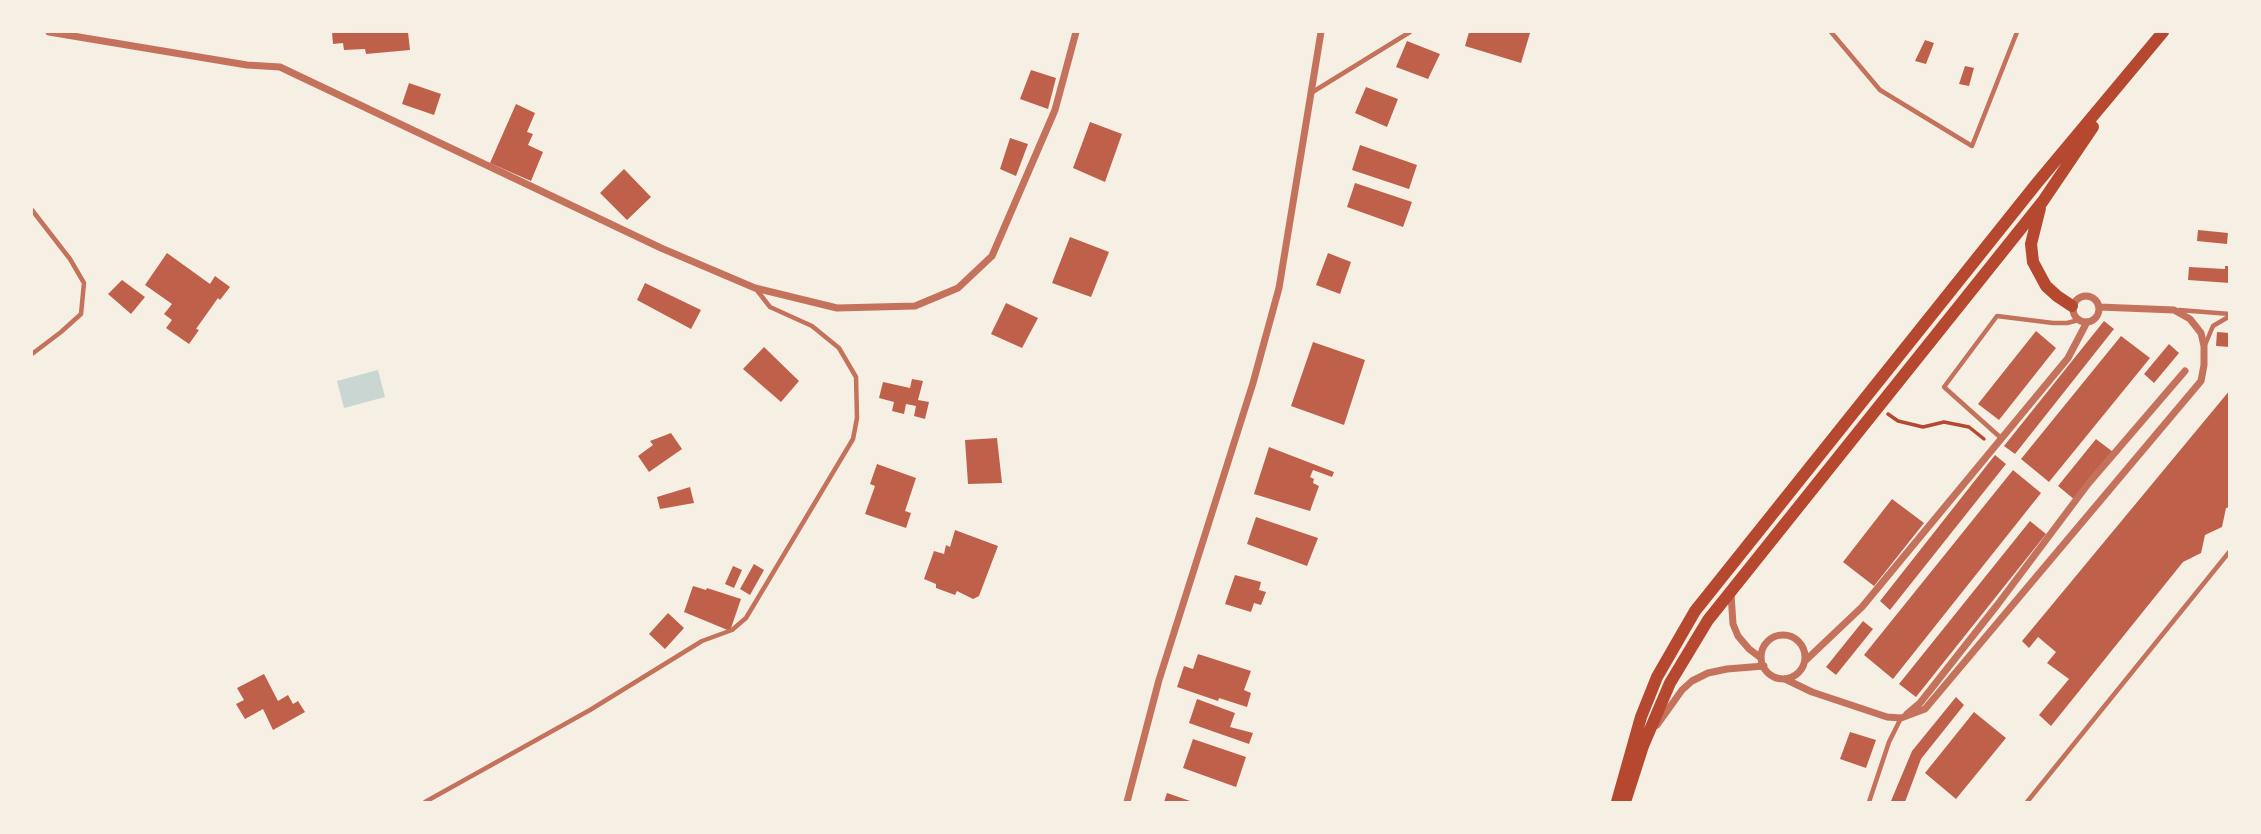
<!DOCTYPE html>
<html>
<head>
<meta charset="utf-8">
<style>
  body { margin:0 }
  #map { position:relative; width:2261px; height:834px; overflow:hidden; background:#f6efe4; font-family:Signika,sans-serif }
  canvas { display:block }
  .frame { position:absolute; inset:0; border:33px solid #f6efe4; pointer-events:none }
</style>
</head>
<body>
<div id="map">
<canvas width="2261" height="834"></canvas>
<div class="frame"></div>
</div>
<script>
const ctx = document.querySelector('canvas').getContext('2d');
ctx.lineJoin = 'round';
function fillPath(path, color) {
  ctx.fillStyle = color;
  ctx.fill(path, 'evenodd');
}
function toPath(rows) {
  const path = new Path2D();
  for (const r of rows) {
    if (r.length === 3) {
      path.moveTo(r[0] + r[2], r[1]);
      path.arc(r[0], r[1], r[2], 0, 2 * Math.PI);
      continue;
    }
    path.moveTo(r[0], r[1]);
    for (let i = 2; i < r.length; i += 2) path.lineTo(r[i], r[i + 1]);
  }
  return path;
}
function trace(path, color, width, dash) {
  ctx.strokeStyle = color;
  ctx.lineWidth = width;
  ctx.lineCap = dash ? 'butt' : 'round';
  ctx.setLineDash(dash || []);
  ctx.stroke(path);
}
fillPath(toPath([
  [378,370,385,397,344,408,337,381]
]), '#c9d6d2');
fillPath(toPath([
  [332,32,408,32,410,50,366,54,365,49,344,50,343,43,333,44],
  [1469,32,1525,32,1530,33,1521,63,1465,46],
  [1925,40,1934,43,1926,64,1915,61],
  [1407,41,1440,54,1428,79,1396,67],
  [1965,66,1974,68,1969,86,1959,84],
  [1031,70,1056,78,1048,109,1020,99],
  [409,83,441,94,434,115,402,104],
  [1366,87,1398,99,1387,127,1355,113],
  [516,104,535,113,527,132,533,134,528,145,543,152,531,181,490,163],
  [1090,122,1122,134,1105,182,1073,168],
  [1010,138,1028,144,1016,176,1000,169],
  [1360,145,1417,165,1409,189,1352,170],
  [624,169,651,197,627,220,600,193],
  [1355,183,1412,202,1403,227,1347,207],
  [2198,230,2228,233,2227,244,2197,241],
  [1070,237,1109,252,1091,297,1052,283],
  [167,253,210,284,215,276,230,287,220,300,218,298,196,329,199,330,189,344,166,328,172,320,164,314,172,304,145,285],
  [1328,253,1351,262,1340,294,1316,285],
  [2225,266,2230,266,2230,283,2188,280,2189,267,2225,269],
  [122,280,145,297,131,314,108,294],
  [645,283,701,310,691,329,637,300],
  [1006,303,1038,318,1022,348,991,334],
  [2104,321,2114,329,2015,454,2004,446],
  [2036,331,2056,348,1999,420,1978,404],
  [2217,332,2230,333,2230,347,2216,346],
  [2121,336,2150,358,2049,482,2021,459],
  [1313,342,1365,360,1344,425,1291,406],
  [2169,344,2179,353,2154,383,2144,374],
  [764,347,799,381,781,402,743,369],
  [912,379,923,381,918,400,929,402,925,419,914,416,916,406,906,404,904,414,892,411,894,402,879,398,883,382,910,388],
  [2230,390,2230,507,2226,508,2222,527,2205,535,2201,553,2183,562,2051,726,2039,715,2069,679,2047,663,2056,652,2038,637,2029,648,2022,641],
  [671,433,682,449,649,472,638,456,653,445,650,441],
  [997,438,1002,483,968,484,965,440],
  [2096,439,2113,452,2075,500,2058,486],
  [1269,447,1334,472,1332,477,1313,470,1310,477,1314,479,1313,483,1319,486,1310,511,1254,494],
  [1995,455,2006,464,1890,610,1880,601],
  [877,464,916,478,905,511,911,513,906,528,865,514,875,486,870,484],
  [2013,470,2041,493,1893,679,1864,655],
  [690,487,694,503,660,509,657,497],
  [1892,499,1924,523,1874,586,1843,562],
  [1256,517,1318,538,1307,566,1247,544],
  [2030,521,2046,534,1916,697,1899,684],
  [955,530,998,546,979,596,973,599,957,591,955,595,936,588,936,584,924,579,934,551,944,554,946,545,950,547],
  [754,564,764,570,750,595,740,589],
  [733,566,742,570,734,588,725,584],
  [1235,575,1261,582,1259,590,1266,592,1261,605,1254,603,1251,612,1225,604],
  [693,586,706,590,707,588,741,599,730,631,684,612],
  [668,613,684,628,665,649,649,634],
  [1863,621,1873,629,1836,675,1826,667],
  [1198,654,1251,671,1244,690,1251,693,1247,707,1219,698,1218,701,1177,687,1184,666,1193,669],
  [264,674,278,701,288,695,293,704,298,701,305,712,273,730,263,709,245,719,236,704,244,700,237,688],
  [1956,697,1964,705,1921,759,1905,802,1891,801,1912,751],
  [1197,699,1235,713,1230,727,1253,733,1249,744,1189,723],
  [1974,712,2006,738,1956,799,1925,773],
  [1850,732,1876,740,1866,768,1840,759],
  [1193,739,1246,757,1236,787,1183,768],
  [1167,793,1193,802,1164,802]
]), '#bf614a');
trace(toPath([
  [1888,414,1898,421,1923,427,1944,422,1969,427,1984,439]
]), '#b5482f', 3.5);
trace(toPath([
  [1831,32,1880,90,1972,146,2017,32],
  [1311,93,1410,32],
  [32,210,70,259,84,283,81,314,61,332,32,354],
  [2179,310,2230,314],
  [2205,345,2213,326,2230,316],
  [2001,438,1944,387,1997,316,2053,323,2067,323,2079,320],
  [425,802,590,710,702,641,732,630,746,618,853,439,857,418,856,377,839,348,812,326,770,307,756,289],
  [1869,802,1889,742,1901,718],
  [2027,802,2230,551]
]), '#c5725c', 4.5);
trace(toPath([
  [49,32,247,65,280,67,661,248,755,288,837,308,915,306,958,288,992,256,1055,110,1076,32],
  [2086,309,13],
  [1731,594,1733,624,1738,636,1749,649,1761,658],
  [1783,657,22],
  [1805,661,1862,607,2068,358,2087,322],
  [1785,679,1812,692,1887,717,1901,718,1925,709,2201,381,2204,365,2204,346,2201,333,2190,319,2174,310,2099,307],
  [1907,714,1920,703,1998,604,2088,484,2185,371],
  [1657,725,1682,690,1692,681,1708,673,1727,669,1764,666],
  [1127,802,1159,680,1253,383,1279,288,1321,32]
]), '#c5725c', 7);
trace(toPath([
  [2040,208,2031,244,2033,262,2046,286,2057,296,2072,306],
  [1617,802,1641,717,1657,677,1695,611,2037,183,2163,32],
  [1625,802,1643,746,1670,683,1708,620,2043,201,2093,127]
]), '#b5482f', 12);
</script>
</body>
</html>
